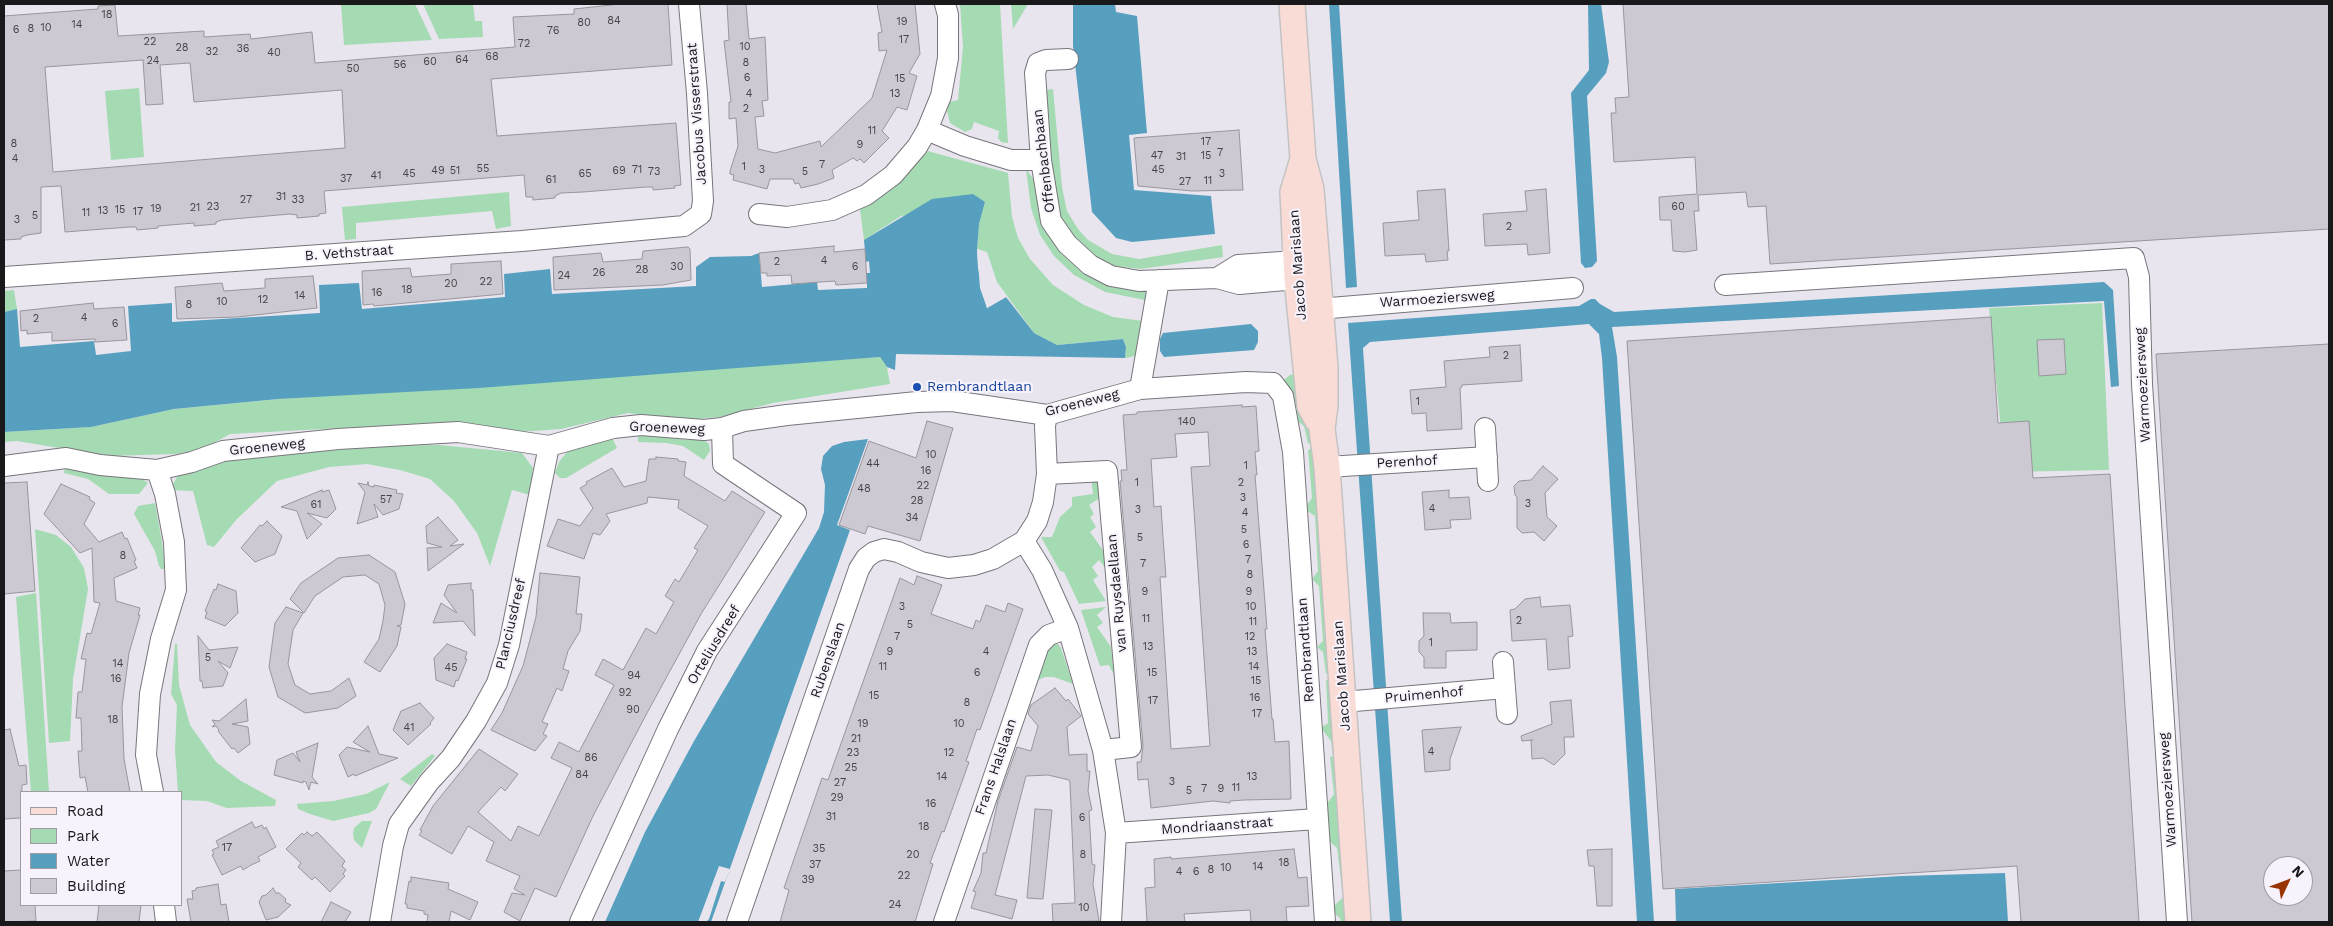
<!DOCTYPE html>
<html>
<head>
<meta charset="utf-8">
<style>
  body { margin:0 }
  #map { position:relative; width:2333px; height:926px; overflow:hidden; background:#e9e5ee; font-family:"Work Sans",sans-serif }
  canvas { display:block }
  .frame { position:absolute; inset:0; border:5px solid #19181b; pointer-events:none }
  .legend { position:absolute; left:20px; top:791px; width:162px; height:115px; box-sizing:border-box; background:#f7f2fb; border:1px solid #9e9ba1; margin:0; padding:6px 9px; list-style:none; font-size:15px; color:#19181b }
  .legend li { display:flex; align-items:center; gap:10px; height:25px }
  .legend b { width:25px; border:1px solid #9e9ba1 }
  .north { position:absolute; left:2263px; top:856px; width:50px; height:50px; box-sizing:border-box; background:#f7f2fb; border:1px solid #9e9ba1; border-radius:50%; rotate:47deg; font-size:14px; font-weight:700; line-height:20px; text-align:center; color:#19181b }
  .north::after { content:''; display:block; margin:auto; width:18px; height:22px; background:#983302; clip-path:polygon(50% 0,100% 100%,50% 72%,0 100%) }
</style>
</head>
<body>
<div id="map">
<canvas width="2333" height="926"></canvas>
<div class="frame"></div>
<ul class="legend">
<li><b style="height:6px;background:#fadcd7"></b>Road</li>
<li><b style="height:14px;background:#a4dbb2"></b>Park</li>
<li><b style="height:14px;background:#579fbf"></b>Water</li>
<li><b style="height:14px;background:#cdc9d2"></b>Building</li>
</ul>
<div class="north">N</div>
</div>
<script>
const ctx = document.querySelector('canvas').getContext('2d');
ctx.lineJoin = 'round';
function fillPath(path, color) {
  ctx.fillStyle = color;
  ctx.fill(path, 'evenodd');
}
function toPath(rows) {
  const path = new Path2D();
  for (const r of rows) {
    path.moveTo(r[0], r[1]);
    for (let i = 2; i < r.length; i += 2) path.lineTo(r[i], r[i + 1]);
  }
  return path;
}
function trace(path, color, width, dash) {
  ctx.strokeStyle = color;
  ctx.lineWidth = width;
  ctx.lineCap = dash ? 'butt' : 'round';
  ctx.setLineDash(dash || []);
  ctx.stroke(path);
}
function write(font, color, halo, rows, align = 'center') {
  ctx.font = font + ' "Work Sans",sans-serif';
  ctx.lineWidth = 4;
  ctx.setLineDash([]);
  ctx.textBaseline = 'middle';
  ctx.strokeStyle = halo;
  ctx.fillStyle = color;
  for (const [text, x, y, turn = 0] of rows) {
    ctx.save();
    ctx.translate(x, y);
    ctx.rotate((+turn || 0) * Math.PI / 180);
    ctx.textAlign = isNaN(turn) ? turn : align;
    if (halo) ctx.strokeText(text, 0, 0);
    ctx.fillText(text, 0, 0);
    ctx.restore();
  }
}
fillPath(toPath([
  [341,4,415,4,432,40,344,45],
  [423,4,473,4,475,21,482,21,483,37,439,39],
  [960,4,1000,4,1008,143,1001,142,998,138,999,131,974,122,972,129,965,132,950,123,947,111,949,102,958,100,963,47],
  [1011,4,1028,4,1013,29],
  [139,88,144,157,111,160,105,91],
  [1053,89,1062,187,1067,211,1078,229,1088,240,1112,254,1139,259,1222,245,1223,257,1141,269,1114,266,1090,253,1071,233,1060,216,1053,189,1045,90],
  [924,150,1008,173,1012,217,1018,238,1030,259,1053,285,1084,305,1113,317,1143,321,1135,356,1125,358,1126,347,1123,339,1057,345,1034,333,997,282,987,252,977,249,979,224,985,202,901,216,864,240,860,209,874,201],
  [1026,169,1034,180,1039,212,1048,235,1070,261,1107,282,1146,287,1145,300,1105,292,1074,275,1054,256,1040,235,1031,208],
  [509,192,511,226,496,229,492,211,356,223,356,239,345,240,342,207],
  [14,290,17,309,4,312,4,291],
  [2102,303,2109,470,2005,472,1989,308],
  [880,357,887,367,890,384,773,403,720,417,682,420,628,413,561,429,518,432,453,422,230,434,203,449,175,454,108,456,17,441,4,442,4,432,91,427,174,409,278,399],
  [1300,372,1311,442,1308,444,1304,426,1297,421,1284,380,1290,375],
  [638,434,687,440,702,439,709,444,710,451,704,460,683,446,666,443,638,442],
  [612,437,617,448,566,478,560,478,555,473,559,462,567,452,579,446],
  [439,445,522,453,533,468,530,495,512,490,490,566,477,533,454,501,430,479,400,470,367,464,329,467,277,481,236,520,214,547,207,545,193,491,170,490,178,475,238,456,329,451,370,446],
  [1313,448,1321,499,1331,672,1326,674,1323,652,1317,647,1323,641,1319,586,1312,579,1318,571,1315,516,1306,510,1306,506,1312,498,1308,450],
  [65,466,141,478,148,483,139,494,109,494,88,479,64,473],
  [1091,477,1099,479,1102,506,1098,499,1089,505,1094,514,1090,517,1096,527,1090,532,1105,553,1106,569,1099,560,1092,567,1098,576,1093,580,1106,601,1079,604,1064,572,1060,571,1041,537,1052,537,1060,517,1072,506,1072,497,1093,494],
  [155,503,162,542,165,569,161,569,159,566,155,551,134,514,138,506],
  [35,529,56,535,71,547,84,568,88,589,73,679,70,741,49,743],
  [36,593,49,792,31,792,16,597],
  [1106,607,1097,615,1103,623,1097,627,1111,647,1114,675,1109,665,1100,666,1081,610],
  [175,644,177,644,179,685,190,725,216,762,241,781,276,800,275,806,227,808,207,801,181,800,181,792,178,792,175,750,177,705,171,694],
  [1052,644,1058,644,1061,648,1073,684,1054,677,1045,677,1036,681,1048,647],
  [1326,680,1331,680,1349,922,1341,922,1340,918,1330,910,1343,897,1337,848,1328,840,1326,805,1334,794,1330,757,1333,756,1331,741,1321,728,1328,723],
  [432,754,435,756,411,786,400,779],
  [390,782,376,809,369,813,333,821,310,814,298,809,297,804,333,801,366,794],
  [362,821,372,821,362,848,354,840,353,834,354,828]
]), '#a4dbb2');
fillPath(toPath([
  [1073,4,1115,4,1116,12,1137,16,1147,133,1129,135,1134,190,1211,196,1215,234,1132,242,1116,238,1092,212,1073,46],
  [1329,4,1339,4,1357,287,1346,288],
  [1588,4,1601,4,1609,62,1606,73,1587,96,1597,261,1592,267,1585,268,1581,263,1571,93,1589,70],
  [973,194,985,202,979,224,977,250,978,268,987,308,1006,297,1034,333,1057,345,1123,339,1126,347,1125,358,896,354,895,370,887,367,880,357,479,388,278,399,174,409,91,427,4,432,4,312,17,309,20,347,94,341,96,355,131,351,128,306,172,303,172,322,320,313,319,285,359,283,362,309,505,297,504,274,550,269,552,294,696,286,696,267,710,257,751,256,759,253,762,287,817,282,818,290,867,288,867,273,870,273,869,261,866,262,864,240,932,199],
  [2104,282,2113,290,2119,386,2111,387,2104,301,1612,327,1617,357,1654,922,1637,922,1602,358,1599,334,1589,324,1370,342,1363,348,1402,922,1390,922,1348,323,1579,306,1591,299,1595,299,1600,304,1614,312],
  [1251,324,1258,331,1258,342,1254,350,1164,357,1160,351,1160,339,1163,333],
  [868,439,837,525,850,530,711,922,605,922,645,832,694,741,819,528,824,512,825,485,821,469,823,456,832,446,844,442],
  [2005,873,2008,922,1676,922,1675,889,1902,876]
]), '#579fbf');
fillPath(toPath([
  [977,249,980,250,983,288,988,304,1005,295,1006,297,987,308,980,288],
  [719,866,730,869,725,882,721,881,709,919,706,922,698,922]
]), '#e9e5ee');
const building = toPath([
  [620,4,668,4,672,65,491,79,497,136,676,123,681,185,674,186,675,188,653,190,653,187,646,187,583,192,561,193,555,196,555,198,533,200,533,197,526,197,524,175,324,191,326,213,319,214,319,216,297,218,297,215,290,214,222,220,216,222,216,224,194,226,194,223,158,226,158,228,137,230,136,227,129,227,65,232,61,186,41,187,41,233,27,235,21,237,21,239,4,240,4,16,98,9,98,6,115,5,118,36,204,31,204,37,250,34,251,39,312,32,315,63,515,47,513,17,574,14,574,9,620,4],
  [143,60,146,105,163,104,160,65,190,63,194,102,342,90,345,148,53,172,45,67,143,60],
  [727,4,746,4,749,39,765,37,768,100,762,101,764,116,755,117,758,149,775,153,820,141,821,147,872,98,887,50,879,51,878,33,882,32,877,4,915,4,920,54,909,73,917,76,907,110,897,107,882,131,889,138,864,163,860,159,857,161,853,158,832,170,834,178,818,184,801,188,799,183,795,184,793,179,770,179,767,189,733,180,734,175,730,174,730,171,738,146,736,118,729,119,729,102,731,102,724,41,729,40,727,4],
  [1623,4,2329,4,2329,229,1770,264,1766,206,1748,207,1746,192,1698,195,1699,211,1694,211,1697,250,1685,252,1673,251,1671,220,1660,220,1659,197,1697,194,1695,157,1614,162,1611,113,1616,113,1615,98,1629,97,1623,4],
  [1239,130,1243,190,1192,191,1138,186,1134,138,1239,130],
  [1445,189,1449,251,1447,251,1448,260,1426,262,1425,254,1385,256,1383,223,1419,220,1417,191,1445,189],
  [1546,189,1550,253,1528,255,1527,244,1485,246,1483,214,1527,211,1525,191,1546,189],
  [834,246,834,252,865,249,867,283,836,285,835,281,792,284,791,275,767,276,767,273,761,273,759,253,834,246],
  [688,247,690,249,691,280,663,285,554,290,553,257,601,253,603,262,642,259,643,251,688,247],
  [501,261,503,294,374,306,373,304,363,305,362,271,410,268,412,277,451,274,451,264,501,261],
  [313,276,317,308,238,317,177,319,175,287,222,283,224,291,265,288,265,279,313,276],
  [93,303,94,309,124,307,127,340,95,342,95,339,52,341,52,332,27,334,27,330,21,331,20,311,93,303],
  [1991,317,1998,423,2029,421,2033,478,2110,474,2139,922,2021,922,2017,866,1663,889,1627,341,1991,317],
  [2064,339,2066,374,2039,376,2037,340,2064,339],
  [2329,344,2329,922,2192,922,2156,354,2329,344],
  [2273,866,2303,866,2303,896,2273,896,2273,866],
  [1520,345,1522,381,1462,385,1462,387,1460,388,1462,429,1427,431,1426,413,1412,414,1410,390,1446,387,1444,361,1490,357,1489,347,1520,345],
  [1242,405,1242,407,1256,406,1259,451,1255,452,1257,475,1255,475,1267,629,1265,629,1272,719,1273,719,1275,742,1289,741,1291,799,1244,800,1230,801,1230,803,1213,801,1151,808,1148,779,1138,780,1137,762,1141,762,1143,746,1120,481,1122,481,1121,470,1127,470,1123,415,1137,414,1137,412,1242,405],
  [1208,432,1210,466,1191,467,1210,746,1171,749,1160,577,1166,577,1163,538,1161,506,1154,507,1151,459,1177,457,1175,434,1208,432],
  [927,421,953,428,920,541,868,526,865,534,839,525,869,441,916,458,927,421],
  [656,457,678,459,678,461,686,462,684,476,725,501,732,491,765,512,701,614,647,713,593,816,556,897,535,888,520,921,504,912,512,893,525,895,514,889,520,876,486,861,494,842,468,826,452,854,419,835,422,831,420,830,433,806,479,749,518,774,505,791,501,787,478,812,511,841,518,826,539,836,572,768,551,758,559,742,579,752,614,685,595,675,603,659,623,670,646,628,656,634,674,602,665,596,675,579,679,582,698,550,694,548,708,526,678,508,679,500,648,497,647,503,606,514,610,521,600,535,593,533,584,559,547,546,558,519,580,526,593,508,580,488,587,484,586,482,612,468,624,487,646,481,649,459,656,459,656,457],
  [1543,466,1558,479,1545,493,1547,517,1557,526,1544,541,1534,532,1522,533,1517,528,1517,497,1515,495,1514,486,1519,481,1531,480,1543,466],
  [27,482,35,591,4,594,4,483,27,482],
  [368,482,369,486,374,487,374,485,397,490,396,493,403,494,399,509,383,515,374,504,378,517,357,524,365,492,358,483,367,485,368,482],
  [61,484,90,497,89,499,95,503,84,524,99,542,122,532,125,539,127,538,136,560,134,561,137,568,114,578,116,601,140,608,138,615,140,615,129,653,122,707,124,759,130,792,88,792,85,777,80,778,78,751,82,751,81,718,76,718,78,692,82,692,86,659,81,659,87,633,91,634,100,603,94,602,92,548,80,553,44,514,61,484],
  [322,490,322,492,329,490,336,509,327,518,307,513,322,524,307,539,297,511,281,507,322,490],
  [1449,490,1449,498,1469,497,1471,519,1450,520,1451,528,1425,530,1422,492,1449,490],
  [438,517,458,540,450,546,464,544,428,571,427,548,442,547,427,543,426,526,438,517],
  [267,521,282,536,275,554,255,562,241,548,260,525,262,526,267,521],
  [369,555,395,572,405,604,401,625,397,626,401,627,397,646,380,672,364,662,379,639,383,621,385,605,379,584,365,575,343,577,315,596,304,613,290,599,301,583,338,558,369,555],
  [540,573,580,577,576,614,582,614,580,631,568,651,563,669,569,671,562,691,557,688,542,722,548,724,543,734,547,736,535,751,491,730,502,713,523,666,536,617,540,573],
  [917,576,942,585,931,614,973,629,976,620,980,622,986,605,1005,612,1008,603,1023,609,980,730,977,729,966,761,969,762,944,832,942,831,930,863,933,864,915,922,780,922,789,890,784,888,805,827,822,778,828,780,900,578,914,585,917,576],
  [471,583,471,590,473,590,475,636,463,621,433,623,441,603,457,613,444,595,448,585,471,583],
  [218,584,236,591,238,613,225,626,205,618,207,612,205,611,214,589,216,590,218,584],
  [1540,597,1541,607,1570,605,1573,636,1568,637,1570,668,1548,670,1546,639,1512,641,1510,610,1515,609,1525,599,1540,597],
  [286,607,303,613,293,630,288,664,295,685,310,694,331,691,349,678,356,696,338,708,305,713,278,697,269,667,275,623,286,607],
  [1423,613,1450,613,1451,623,1477,622,1477,650,1446,651,1446,668,1424,668,1424,657,1419,652,1419,641,1424,636,1423,613],
  [198,636,209,650,238,647,230,668,218,661,228,673,223,686,203,688,202,681,200,681,198,636],
  [447,644,467,652,465,659,467,659,458,681,456,680,454,687,436,680,434,658,447,644],
  [1055,688,1066,701,1068,699,1081,716,1067,727,1069,755,1087,754,1087,771,1090,771,1088,791,1092,810,1089,811,1092,864,1095,865,1093,884,1099,921,1053,922,1052,904,1075,903,1070,783,1069,780,1048,775,1026,776,995,895,1017,900,1012,919,971,908,976,892,973,891,981,873,983,853,986,853,998,801,1017,747,1031,751,1038,726,1028,714,1031,705,1055,688],
  [246,699,248,721,232,724,248,727,250,744,238,753,234,748,232,749,218,731,219,730,216,726,212,727,215,724,212,720,219,721,246,699],
  [1571,700,1574,737,1564,737,1565,754,1554,765,1543,758,1532,759,1531,741,1533,740,1522,741,1521,736,1552,724,1550,702,1571,700],
  [420,703,434,718,430,723,431,724,408,745,393,730,401,711,420,703],
  [368,726,379,754,398,758,355,776,354,774,348,777,339,755,347,747,370,752,353,742,368,726],
  [1461,727,1450,759,1450,770,1425,772,1422,730,1461,727],
  [10,729,19,766,26,765,27,784,22,785,21,818,4,819,4,730,10,729],
  [318,743,312,777,318,784,311,782,309,790,306,782,303,781,303,783,274,775,277,760,293,753,300,762,296,752,318,743],
  [1035,809,1052,810,1043,899,1027,898,1035,809],
  [252,822,255,828,262,825,264,829,266,827,276,847,258,857,260,861,251,865,243,870,241,866,222,875,212,855,214,854,212,850,219,847,216,841,252,822],
  [307,832,312,836,317,832,345,861,342,866,346,870,343,874,345,876,330,892,315,877,312,880,298,867,301,863,286,849,302,833,304,835,307,832],
  [1294,849,1298,878,1307,877,1309,906,1286,907,1287,922,1251,922,1250,910,1184,914,1185,922,1147,922,1145,888,1155,887,1154,859,1171,857,1171,859,1294,849],
  [1612,849,1612,906,1597,906,1594,866,1589,866,1587,850,1612,849],
  [21,870,21,905,35,905,36,921,4,922,4,871,21,870],
  [411,877,449,883,448,889,478,902,470,920,451,911,449,922,427,922,428,915,424,914,424,911,407,908,407,904,405,904,409,881,411,882,411,877],
  [218,884,221,905,226,904,229,922,191,922,187,899,193,899,192,891,196,890,196,888,218,884],
  [273,888,276,893,279,893,286,899,285,902,291,905,278,917,266,920,259,902,262,896,266,895,273,888],
  [331,902,351,912,345,922,321,922,331,902],
  [99,905,141,905,139,922,97,922,99,905]
]);
fillPath(building, '#cdc9d2');
trace(building, '#98959d', 1);
const minor = toPath([
  [1068,59,1046,60,1038,63,1035,73,1041,160,1051,221,1067,244,1090,265,1111,276,1139,281,1217,278,1239,284,1297,279,1311,272],
  [927,130,965,146,1011,160,1041,160],
  [759,214,787,217,832,210,866,195,893,175,917,147,927,130,941,96,948,58,948,15,945,4],
  [4,277,522,241,684,226,701,214,703,201,697,93,689,4],
  [1217,278,1238,265,1296,261,1310,266],
  [1725,285,2134,258,2139,277,2142,384,2177,922],
  [1306,310,1573,288],
  [1140,389,1159,280],
  [1047,415,1045,426,1047,474,1043,502,1037,521,1024,541,1042,570,1068,628,1103,750,1116,833,1111,922],
  [1485,428,1488,481],
  [4,466,66,458,100,465,157,470,192,462,223,451,338,439,458,432,549,446,613,428,641,425,704,430,722,428,744,421,787,415,917,402,952,401,1047,415,1140,389,1246,382,1273,383,1283,396,1293,452,1325,922],
  [1327,467,1487,457],
  [1047,474,1107,471,1131,747,1103,750],
  [1503,662,1507,714],
  [1343,702,1505,688],
  [153,792,146,755,150,694,161,639,176,590,174,542,165,494,157,470],
  [1116,833,1317,819],
  [164,905,166,922],
  [380,922,393,846,399,824,429,782,451,758,476,721,497,683,509,645,549,446],
  [580,922,668,729,707,651,796,513,723,464,722,428],
  [737,922,859,569,866,558,874,552,884,549,898,552,921,562,948,568,974,565,993,559,1024,541],
  [944,922,1039,645,1049,635,1068,628]
]);
const major = toPath([
  [1292,4,1303,159,1311,189,1325,368,1325,405,1322,429,1327,467,1358,922],
  [1303,159,1293,192,1297,279,1310,406,1317,419]
]);
trace(minor, '#79757d', 22);
trace(major, '#c3c3c4', 28);
trace(minor, '#fff', 20);
trace(major, '#fadcd7', 25);
for (const [x, y, r, color] of [
  [917,387,5,"#1a4fb4"]
]) {
  const dot = new Path2D();
  dot.arc(x, y, r, 0, 2 * Math.PI);
  ctx.fillStyle = color;
  ctx.fill(dot);
  trace(dot, '#f7f2fb', 2);
}
write('11px', '#464449', null, [
  ["18",107,15],
  ["84",614,21],
  ["19",902,22],
  ["80",584,23],
  ["14",77,25],
  ["10",46,28],
  ["8",31,29],
  ["6",16,30],
  ["76",553,31],
  ["17",904,40],
  ["22",150,42],
  ["72",524,44],
  ["10",745,47],
  ["28",182,48],
  ["36",243,49],
  ["32",212,52],
  ["40",274,53],
  ["68",492,57],
  ["64",462,60],
  ["24",153,61],
  ["60",430,62],
  ["8",746,63],
  ["56",400,65],
  ["50",353,69],
  ["6",747,78],
  ["15",900,79],
  ["4",749,94],
  ["13",895,94],
  ["2",746,109],
  ["11",872,131],
  ["17",1206,142],
  ["8",14,144],
  ["9",860,145],
  ["7",1220,153],
  ["47",1157,156],
  ["15",1206,156],
  ["31",1181,157],
  ["4",15,159],
  ["7",822,165],
  ["1",744,167],
  ["55",483,169],
  ["71",637,170],
  ["3",762,170],
  ["45",1158,170],
  ["49",438,171],
  ["51",455,171],
  ["69",619,171],
  ["73",654,172],
  ["5",805,172],
  ["45",409,174],
  ["65",585,174],
  ["3",1222,174],
  ["41",376,176],
  ["37",346,179],
  ["61",551,180],
  ["11",1208,181],
  ["27",1185,182],
  ["31",281,197],
  ["27",246,200],
  ["33",298,200],
  ["23",213,207],
  ["60",1678,207],
  ["21",195,208],
  ["19",156,209],
  ["15",120,210],
  ["13",103,211],
  ["17",138,212],
  ["11",86,213],
  ["5",35,216],
  ["3",17,220],
  ["2",1509,227],
  ["4",824,261],
  ["2",777,262],
  ["30",677,267],
  ["6",855,267],
  ["28",642,270],
  ["26",599,273],
  ["24",564,276],
  ["22",486,282],
  ["20",451,284],
  ["18",407,290],
  ["16",377,293],
  ["14",300,296],
  ["12",263,300],
  ["10",222,302],
  ["8",189,305],
  ["4",84,318],
  ["2",36,319],
  ["6",115,324],
  ["2",1506,356],
  ["1",1418,402],
  ["140",1187,422],
  ["10",931,455],
  ["44",873,464],
  ["1",1246,466],
  ["16",926,471],
  ["1",1137,483],
  ["2",1241,483],
  ["22",923,486],
  ["48",864,489],
  ["3",1243,498],
  ["57",386,500],
  ["28",917,501],
  ["3",1528,504],
  ["61",316,505],
  ["4",1432,509],
  ["3",1138,510],
  ["4",1245,513],
  ["34",912,518],
  ["5",1244,530],
  ["5",1140,538],
  ["6",1246,545],
  ["8",123,556],
  ["7",1248,560],
  ["7",1143,564],
  ["8",1250,575],
  ["9",1145,592],
  ["9",1249,592],
  ["3",902,607],
  ["10",1251,607],
  ["11",1146,619],
  ["2",1519,621],
  ["11",1253,622],
  ["5",910,625],
  ["7",897,637],
  ["12",1250,637],
  ["1",1431,643],
  ["13",1148,647],
  ["9",890,652],
  ["4",986,652],
  ["13",1252,652],
  ["5",208,658],
  ["14",118,664],
  ["11",883,667],
  ["14",1254,667],
  ["45",451,668],
  ["6",977,673],
  ["15",1152,673],
  ["94",634,676],
  ["16",116,679],
  ["15",1256,681],
  ["92",625,693],
  ["15",874,696],
  ["16",1255,698],
  ["17",1153,701],
  ["8",967,703],
  ["90",633,710],
  ["17",1257,714],
  ["18",113,720],
  ["19",863,724],
  ["10",959,724],
  ["41",409,728],
  ["21",856,739],
  ["4",1431,752],
  ["23",853,753],
  ["12",949,753],
  ["86",591,758],
  ["25",851,768],
  ["84",582,775],
  ["14",942,777],
  ["13",1252,777],
  ["3",1172,782],
  ["27",840,783],
  ["11",1236,788],
  ["7",1204,789],
  ["9",1221,789],
  ["5",1189,791],
  ["29",837,798],
  ["16",931,804],
  ["31",831,817],
  ["6",1082,818],
  ["18",924,827],
  ["17",227,848],
  ["35",819,849],
  ["20",913,855],
  ["8",1083,855],
  ["18",1284,863],
  ["37",815,865],
  ["14",1258,867],
  ["10",1226,868],
  ["8",1211,870],
  ["4",1179,872],
  ["6",1196,872],
  ["22",904,876],
  ["39",808,880],
  ["24",895,905],
  ["10",1084,908]
]);
write('14px', '#19181b', '#f7f2fb', [
  ["Jacobus Visserstraat",697,114,-94],
  ["Offenbachbaan",1044,161,-97],
  ["B. Vethstraat",349,253,-4],
  ["Jacob Marislaan",1298,265,-94],
  ["Warmoeziersweg",1437,299,-4],
  ["Warmoeziersweg",2143,385,-93],
  ["Groeneweg",1082,403,-14],
  ["Groeneweg",667,428,2],
  ["Groeneweg",267,447,-6],
  ["Perenhof",1407,462,-3],
  ["van Ruysdaellaan",1117,593,-95],
  ["Planciusdreef",511,624,-77],
  ["Orteliusdreef",714,645,-59],
  ["Rembrandtlaan",1306,650,-94],
  ["Rubenslaan",828,660,-71],
  ["Jacob Marislaan",1342,676,-94],
  ["Pruimenhof",1424,695,-5],
  ["Frans Halslaan",996,767,-71],
  ["Warmoeziersweg",2168,790,-94],
  ["Mondriaanstraat",1217,826,-4]
]);
write('14px', '#164399', '#f7f2fb', [
  ["Rembrandtlaan",927,387]
], 'left');
</script>
</body>
</html>
